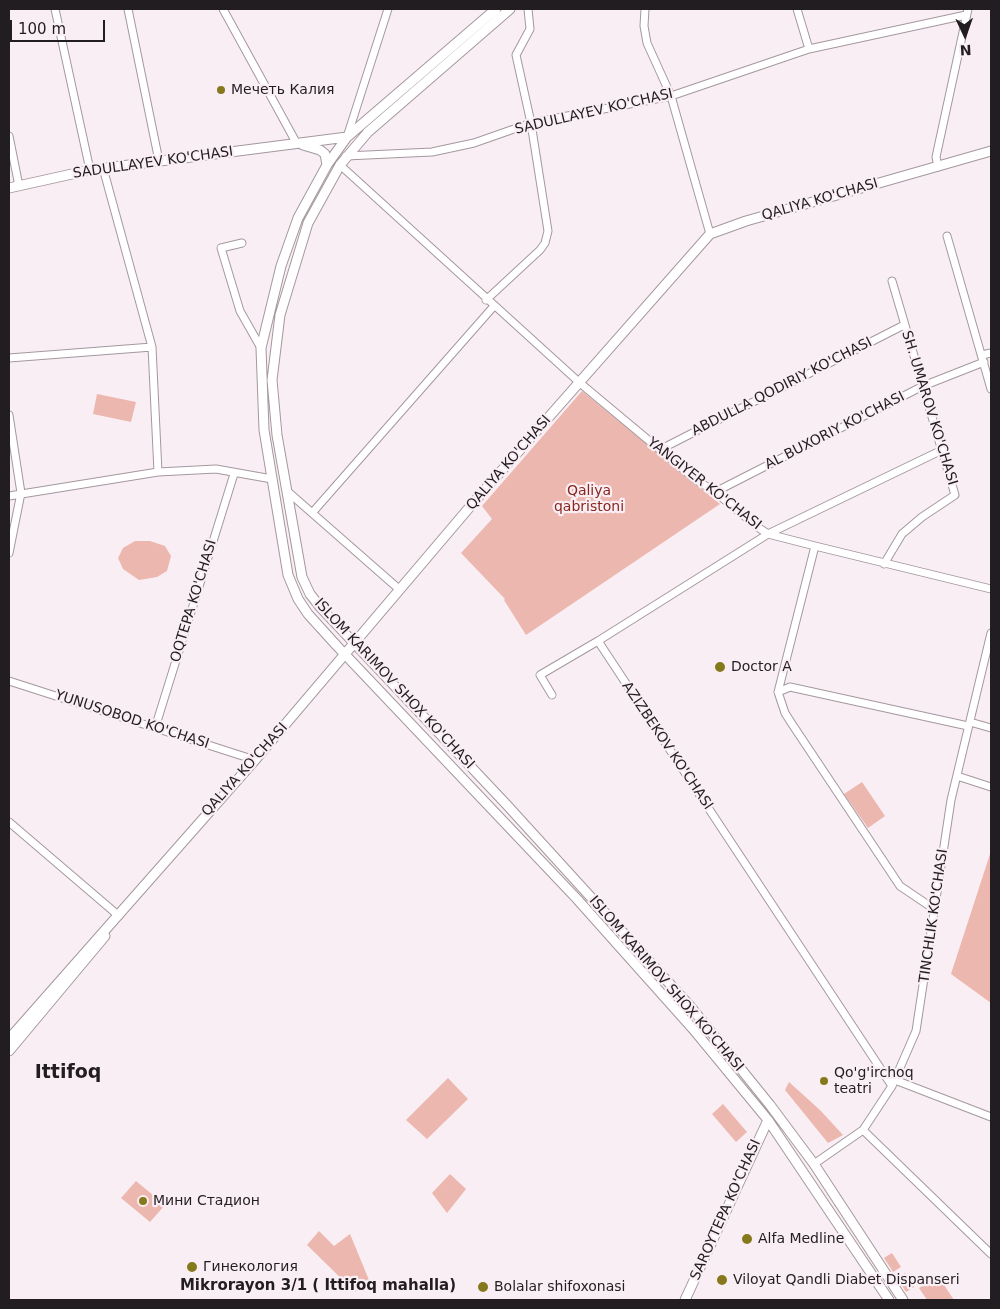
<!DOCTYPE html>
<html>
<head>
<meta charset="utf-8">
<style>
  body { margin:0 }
  #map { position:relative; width:1000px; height:1309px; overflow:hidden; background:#faeef5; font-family:"DejaVu Sans",sans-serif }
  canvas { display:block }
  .frame { position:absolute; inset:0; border:10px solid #221d20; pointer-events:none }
  .north { position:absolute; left:940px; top:10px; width:50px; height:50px; -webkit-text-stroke:4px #faeef5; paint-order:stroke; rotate:177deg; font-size:14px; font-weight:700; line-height:20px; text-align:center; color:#221d20 }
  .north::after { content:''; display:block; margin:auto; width:18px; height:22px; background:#221d20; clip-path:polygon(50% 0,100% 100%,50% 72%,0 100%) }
  .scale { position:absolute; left:10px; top:20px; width:95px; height:22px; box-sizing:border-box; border:2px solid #221d20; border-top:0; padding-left:6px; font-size:15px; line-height:18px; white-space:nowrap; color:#221d20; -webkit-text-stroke:4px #faeef5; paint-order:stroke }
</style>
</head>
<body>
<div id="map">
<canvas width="1000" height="1309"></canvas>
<div class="frame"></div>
<div class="north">N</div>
<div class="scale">100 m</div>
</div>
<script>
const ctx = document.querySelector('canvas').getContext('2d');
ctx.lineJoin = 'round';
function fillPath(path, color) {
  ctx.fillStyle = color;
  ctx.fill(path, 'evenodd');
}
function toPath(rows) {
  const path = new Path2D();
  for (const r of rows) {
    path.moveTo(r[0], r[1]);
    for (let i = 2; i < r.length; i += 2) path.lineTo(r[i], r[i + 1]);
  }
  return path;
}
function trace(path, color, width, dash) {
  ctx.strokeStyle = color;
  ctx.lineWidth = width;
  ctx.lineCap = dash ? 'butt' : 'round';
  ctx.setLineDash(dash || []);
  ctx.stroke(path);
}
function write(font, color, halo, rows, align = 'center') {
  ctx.font = font + ' "DejaVu Sans",sans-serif';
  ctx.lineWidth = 4.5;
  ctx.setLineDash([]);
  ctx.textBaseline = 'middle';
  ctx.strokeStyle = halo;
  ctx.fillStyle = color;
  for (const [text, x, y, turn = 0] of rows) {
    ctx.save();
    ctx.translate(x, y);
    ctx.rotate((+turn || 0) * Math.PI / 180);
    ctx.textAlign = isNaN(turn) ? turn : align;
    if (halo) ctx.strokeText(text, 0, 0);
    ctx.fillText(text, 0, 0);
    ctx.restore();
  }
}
fillPath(toPath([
  [582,391,720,504,526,635,504,600,505,599,461,553,492,519,482,506],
  [97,394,136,402,131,422,93,414],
  [135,541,150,541,165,546,171,556,167,571,157,577,139,580,123,569,118,558,123,548],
  [862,782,885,816,868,828,844,794],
  [991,851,991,1003,951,974],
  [448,1078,468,1099,427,1139,406,1120],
  [789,1082,820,1110,843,1135,828,1143,785,1090],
  [723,1104,747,1132,736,1142,712,1114],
  [450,1174,466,1189,447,1213,432,1193],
  [136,1181,165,1205,150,1222,121,1198],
  [319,1231,334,1246,350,1234,369,1280,355,1292,307,1245],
  [892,1253,901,1267,893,1272,884,1258],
  [905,1273,914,1287,906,1292,897,1278],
  [938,1276,954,1300,927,1300,919,1288]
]), '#ecb7ae');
const minor = toPath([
  [55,9,90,170],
  [128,9,159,161],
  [223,9,297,144],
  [645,9,644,26,647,43,671,96,710,234],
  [797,9,809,49],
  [9,136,19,186],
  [347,137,388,9],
  [346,156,432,152,474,143,531,123,671,96,809,49,966,15],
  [340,165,580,383,695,479,715,492,759,528,768,534,815,546,991,589],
  [938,167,936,157,968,9],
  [103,168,152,347,158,472],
  [947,236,991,389],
  [242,243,221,248,240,311,261,348],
  [486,300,540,250,545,243,548,231,531,123,516,55,530,29,528,9],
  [982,355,991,353],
  [9,358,152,347],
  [9,415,21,493,9,553],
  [664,454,667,446,904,325],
  [287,491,400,590],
  [715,492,923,386,984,362],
  [9,496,158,472,216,469,272,479],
  [312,513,494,306],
  [815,546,778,692,790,687,968,726],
  [884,564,902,534,922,517,955,495,892,281],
  [9,681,255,760],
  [778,692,785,713,792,724,900,886,934,909],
  [552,695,540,675,598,641],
  [970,722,991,728],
  [155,728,234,474],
  [957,776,991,787],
  [9,822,119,916],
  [895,1080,991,1117],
  [892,1086,598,641,768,534,942,450],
  [863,1130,991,1254],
  [814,1164,863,1130,892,1086,916,1031,951,800,991,633]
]);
const major = toPath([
  [496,9,347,137,327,165,298,218,281,266,261,348,264,430,288,575,298,599,308,614,337,646,577,899,693,1029,768,1120,889,1300],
  [510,9,368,132,340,165,308,223,280,315,272,380,277,435,302,577,310,594,321,608,506,804,690,1006,770,1105,814,1164,903,1300],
  [303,145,320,150,325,154,327,165],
  [9,188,90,170,347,137],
  [9,1039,255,760,474,502,710,234,746,221,991,151],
  [9,1051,105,936],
  [685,1300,768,1120]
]);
trace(minor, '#a4989f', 9);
trace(major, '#a4989f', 11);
trace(minor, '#fff', 7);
trace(major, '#fff', 9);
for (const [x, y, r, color] of [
  [221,90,5,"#86791d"],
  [720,667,6,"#86791d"],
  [824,1081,5,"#86791d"],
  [143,1201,5,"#86791d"],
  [747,1239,6,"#86791d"],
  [192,1267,6,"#86791d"],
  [722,1280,6,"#86791d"],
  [483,1287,6,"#86791d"]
]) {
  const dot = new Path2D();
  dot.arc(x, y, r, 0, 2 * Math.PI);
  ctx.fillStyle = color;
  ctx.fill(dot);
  trace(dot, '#faeef5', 2);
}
write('14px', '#221d20', '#faeef5', [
  ["Мечеть Калия",231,90],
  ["Doctor A",731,667],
  ["Qo'g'irchoq",834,1073],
  ["teatri",834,1089],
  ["Мини Стадион",153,1201],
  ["Alfa Medline",758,1239],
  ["Гинекология",203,1267],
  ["Viloyat Qandli Diabet Dispanseri",733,1280],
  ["Bolalar shifoxonasi",494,1287]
], 'left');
write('14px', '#221d20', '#faeef5', [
  ["SADULLAYEV KO'CHASI",594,112,-13],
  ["SADULLAYEV KO'CHASI",153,163,-8],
  ["QALIYA KO'CHASI",820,200,-16],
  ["ABDULLA QODIRIY KO'CHASI",782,387,-27],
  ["SH. UMAROV KO'CHASI",929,408,73],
  ["AL BUXORIY KO'CHASI",835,431,-27],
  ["QALIYA KO'CHASI",509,463,-49],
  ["YANGIYER KO'CHASI",704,484,38],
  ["OQTEPA KO'CHASI",194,601,-73],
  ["ISLOM KARIMOV SHOX KO'CHASI",394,684,47],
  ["YUNUSOBOD KO'CHASI",132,720,18],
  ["AZIZBEKOV KO'CHASI",667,746,56],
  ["QALIYA KO'CHASI",245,770,-48],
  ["TINCHLIK KO'CHASI",934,916,-82],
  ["ISLOM KARIMOV SHOX KO'CHASI",666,984,49],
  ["SAROYTEPA KO'CHASI",726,1210,-66]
]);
write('14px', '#88271d', '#faeef5', [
  ["Qaliya",589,491],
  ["qabristoni",589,507]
]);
write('bold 15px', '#221d20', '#faeef5', [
  ["Mikrorayon 3/1 ( Ittifoq mahalla)",318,1286]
]);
write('bold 19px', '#221d20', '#faeef5', [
  ["Ittifoq",68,1073]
]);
</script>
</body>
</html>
